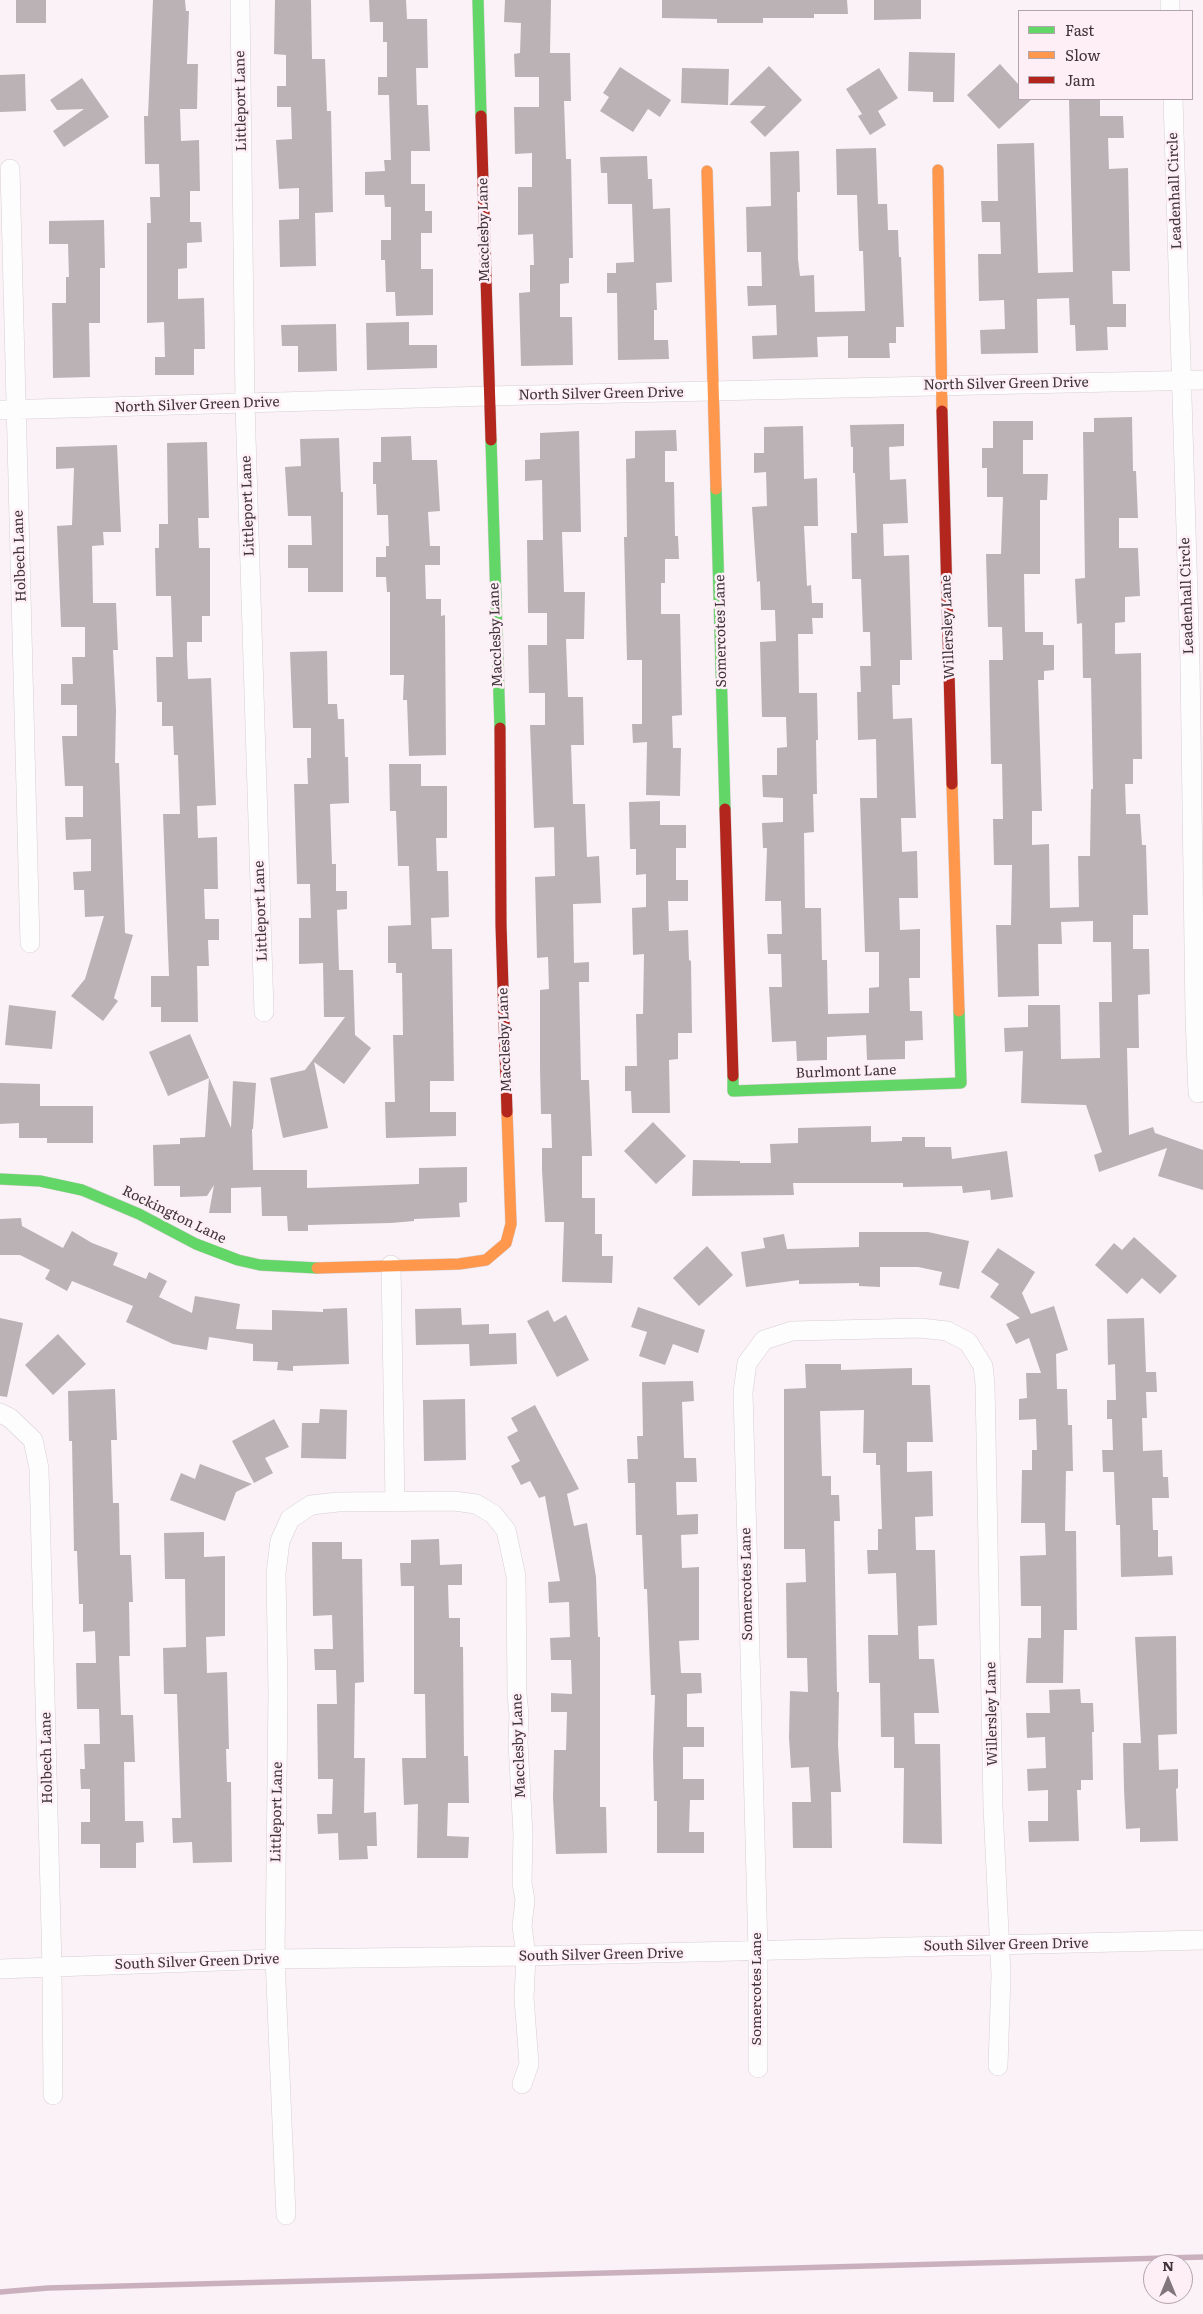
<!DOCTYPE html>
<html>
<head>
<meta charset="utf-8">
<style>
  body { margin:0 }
  #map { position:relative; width:1203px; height:2314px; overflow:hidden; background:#faf2f6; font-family:Literata,serif }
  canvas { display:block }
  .legend { position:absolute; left:1018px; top:10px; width:175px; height:90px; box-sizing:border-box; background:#feeef5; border:1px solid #b1a4aa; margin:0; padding:6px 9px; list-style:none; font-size:15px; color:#3e3439 }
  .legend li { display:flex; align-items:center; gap:10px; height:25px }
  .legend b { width:25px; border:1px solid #b1a4aa }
  .north { position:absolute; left:1143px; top:2254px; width:50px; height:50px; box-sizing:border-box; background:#feeef5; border:1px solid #b1a4aa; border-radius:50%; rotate:0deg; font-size:14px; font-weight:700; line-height:20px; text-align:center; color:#3e3439 }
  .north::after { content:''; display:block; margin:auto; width:18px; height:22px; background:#80767b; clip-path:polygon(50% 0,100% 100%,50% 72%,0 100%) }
</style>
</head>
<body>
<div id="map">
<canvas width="1203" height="2314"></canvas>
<ul class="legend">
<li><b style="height:6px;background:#63d668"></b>Fast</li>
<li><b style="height:6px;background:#ff974d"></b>Slow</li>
<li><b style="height:6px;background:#b3261e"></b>Jam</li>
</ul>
<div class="north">N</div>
</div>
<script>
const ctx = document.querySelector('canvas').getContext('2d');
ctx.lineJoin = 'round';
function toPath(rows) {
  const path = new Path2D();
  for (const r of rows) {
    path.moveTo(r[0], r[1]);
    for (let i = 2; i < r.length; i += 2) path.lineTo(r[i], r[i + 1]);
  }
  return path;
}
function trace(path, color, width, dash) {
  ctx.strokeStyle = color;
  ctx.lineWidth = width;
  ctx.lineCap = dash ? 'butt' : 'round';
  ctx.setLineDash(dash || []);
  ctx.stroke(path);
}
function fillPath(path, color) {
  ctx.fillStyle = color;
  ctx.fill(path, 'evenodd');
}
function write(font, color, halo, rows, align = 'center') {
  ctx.font = font + ' Literata,serif';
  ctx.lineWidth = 5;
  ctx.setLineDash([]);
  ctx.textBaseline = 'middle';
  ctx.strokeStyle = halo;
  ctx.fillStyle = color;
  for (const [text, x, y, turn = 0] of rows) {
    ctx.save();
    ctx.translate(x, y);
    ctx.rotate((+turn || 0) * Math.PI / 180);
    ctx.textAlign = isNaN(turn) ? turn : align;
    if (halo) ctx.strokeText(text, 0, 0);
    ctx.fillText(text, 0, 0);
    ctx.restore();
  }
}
trace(toPath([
  [0,2292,48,2288,1203,2257]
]), '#c9b0bc', 5.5);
fillPath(toPath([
  [16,0,46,0,46,23,16,23],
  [153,0,185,0,186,11,189,11,187,64,198,64,197,109,180,109,181,141,199,140,200,191,190,191,190,222,201,222,202,242,187,243,187,268,178,269,178,299,204,298,205,349,194,349,194,375,155,375,155,357,165,357,164,322,147,323,147,223,151,223,150,197,160,197,159,164,145,164,144,116,148,116],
  [275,0,311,0,312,59,325,59,327,111,331,111,333,212,315,213,316,266,280,267,279,220,299,219,299,188,279,189,276,140,292,139,291,107,277,107,277,86,286,86,286,55,274,54],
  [369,0,406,0,407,19,427,19,428,68,416,68,417,105,428,105,430,151,411,151,411,184,425,184,425,211,432,211,432,233,421,233,421,269,433,269,433,315,396,316,395,292,386,292,385,260,381,260,381,240,391,240,391,207,385,207,384,195,365,195,365,172,385,171,384,160,391,160,389,95,378,95,378,77,387,77,387,42,383,42,383,22,370,22],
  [505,0,551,0,550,53,570,53,571,101,564,101,566,159,571,159,573,258,569,258,569,283,560,284,560,317,572,317,573,365,521,366,519,293,530,292,530,265,534,265,533,234,518,235,518,187,532,187,532,153,515,154,514,107,539,107,539,77,515,77,514,54,520,53,521,23,504,22],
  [662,0,847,0,848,14,814,14,814,18,763,18,763,23,717,23,717,19,662,18],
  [874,0,921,0,921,19,874,20],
  [909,52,955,53,954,102,933,102,933,92,908,91],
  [1000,64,1019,85,1019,99,1032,99,999,129,967,95],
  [769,66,802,100,765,137,750,122,766,106,729,105],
  [620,67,671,100,660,117,648,109,633,132,600,111,609,97,603,93],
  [682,68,729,69,728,105,681,103],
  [879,68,898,98,878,111,886,125,870,135,858,116,862,114,846,89],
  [25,74,26,111,0,112,0,75],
  [82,78,109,117,64,147,53,131,84,109,57,110,50,100],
  [1069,99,1100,99,1100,116,1123,116,1124,138,1108,138,1109,169,1128,168,1130,271,1112,271,1113,304,1126,304,1126,327,1107,327,1108,350,1076,351,1075,325,1070,325,1069,298,1037,299,1038,353,981,354,980,330,1005,329,1004,300,979,301,978,254,1001,254,1000,222,982,222,981,201,998,201,997,144,1034,143,1038,273,1073,272],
  [876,148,878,204,887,204,888,230,898,230,899,257,901,257,904,327,896,327,896,343,889,343,890,358,848,358,848,336,817,337,818,357,753,359,752,336,777,335,776,305,748,306,747,286,762,286,761,252,747,252,746,207,771,206,770,152,799,151,800,192,797,192,798,259,800,276,814,275,815,312,865,311,863,251,859,251,857,195,837,195,836,149],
  [647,156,648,179,652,179,653,209,670,208,672,282,656,283,657,310,654,310,654,340,668,340,669,359,618,360,617,293,607,293,607,273,616,273,616,263,634,262,632,204,608,204,607,173,601,173,600,157],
  [104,220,105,268,100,268,100,323,89,323,90,377,53,378,52,303,66,303,66,277,69,277,68,244,49,244,49,221],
  [409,322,409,345,437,345,437,368,367,370,366,323],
  [336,324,337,371,298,372,298,346,282,346,281,325],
  [1132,417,1133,471,1136,471,1138,518,1119,518,1119,548,1138,548,1140,596,1125,597,1125,622,1115,623,1115,654,1141,653,1142,759,1133,759,1133,784,1125,784,1126,814,1140,814,1142,845,1146,845,1148,915,1133,915,1133,949,1149,949,1150,994,1138,995,1139,1048,1127,1048,1129,1135,1153,1127,1155,1133,1203,1150,1203,1190,1158,1176,1167,1148,1099,1172,1094,1155,1102,1152,1086,1105,1021,1103,1023,1051,1005,1052,1004,1028,1028,1027,1028,1005,1060,1005,1061,1059,1100,1058,1099,1002,1112,1002,1111,942,1093,942,1093,921,1061,922,1062,944,1038,944,1039,996,998,997,996,925,1011,925,1012,865,994,865,993,819,1003,819,1002,764,991,764,989,660,1003,660,1002,627,988,627,986,554,1001,554,1003,497,987,497,987,468,982,468,982,448,993,448,993,421,1033,421,1033,440,1023,440,1023,474,1048,474,1047,500,1040,500,1040,574,1024,574,1025,632,1043,632,1043,645,1054,645,1054,670,1044,671,1044,680,1038,680,1042,811,1032,811,1032,845,1049,844,1050,908,1079,907,1078,856,1090,856,1091,789,1093,789,1091,678,1083,678,1082,623,1077,624,1075,579,1085,578,1083,432,1094,432,1094,418],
  [904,424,904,446,889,447,890,480,906,479,908,523,883,524,884,556,909,555,912,660,900,660,900,685,892,685,893,719,912,718,916,818,901,818,902,852,917,851,918,898,899,898,900,930,920,929,920,978,909,978,910,1011,922,1011,923,1040,905,1041,905,1059,867,1060,866,1035,827,1037,827,1060,797,1061,796,1041,772,1042,769,987,782,987,781,954,768,954,767,934,782,934,781,901,765,901,767,848,763,848,762,823,783,822,783,798,763,797,762,775,777,775,777,748,787,747,786,717,762,717,760,642,776,641,775,610,761,610,760,581,757,582,752,507,767,506,766,472,754,473,754,453,764,453,764,427,803,426,804,479,817,478,818,526,804,526,807,586,811,585,812,603,823,603,823,618,812,618,813,634,798,634,799,693,817,693,818,740,816,740,817,794,813,794,814,832,804,833,805,908,821,908,822,960,827,960,828,1014,869,1013,869,988,879,987,879,952,865,952,860,798,877,798,876,739,858,740,857,692,861,692,860,666,871,666,870,632,863,632,861,579,852,579,851,533,857,533,855,473,853,473,853,447,851,447,850,425],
  [676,430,677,451,665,451,665,482,674,482,675,536,678,536,679,559,665,559,665,583,661,583,661,614,680,614,682,715,672,716,673,748,681,748,680,796,646,795,647,742,633,743,632,724,642,724,642,660,627,660,624,537,627,537,626,459,635,458,635,431],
  [579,431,581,532,562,532,564,592,585,592,584,639,566,639,568,697,583,697,584,745,571,745,573,804,585,804,587,857,599,856,601,903,573,904,574,963,589,962,589,982,579,982,581,1080,589,1080,592,1156,582,1156,582,1198,595,1198,595,1234,602,1234,602,1256,613,1256,612,1283,562,1282,564,1222,545,1222,542,1170,542,1148,552,1148,551,1114,541,1114,540,1069,540,990,549,989,548,957,537,958,535,877,555,876,554,827,534,828,530,725,545,725,545,693,529,693,528,645,547,645,547,613,528,613,527,540,543,540,542,480,525,481,525,460,540,459,540,433],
  [411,436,412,460,437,460,440,511,428,512,430,546,440,546,440,565,425,565,426,599,441,599,441,616,445,615,446,755,409,756,407,700,403,700,404,675,390,675,390,592,387,592,386,577,376,577,376,557,386,557,386,546,389,546,388,515,377,515,376,484,373,484,373,462,381,462,381,437],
  [339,438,341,492,343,492,343,592,308,592,308,568,288,568,288,545,312,545,311,516,288,516,285,467,301,466,300,439],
  [207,442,209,518,198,518,199,548,210,548,210,616,202,616,202,642,187,642,187,656,188,679,211,678,216,805,197,806,198,838,217,837,218,889,204,889,205,919,219,919,219,940,208,940,209,966,197,966,198,1022,161,1022,161,1007,151,1007,151,976,169,976,163,814,180,814,178,755,174,755,173,726,162,726,162,702,157,702,156,657,173,657,171,596,156,596,155,548,159,548,159,524,168,524,167,443],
  [117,445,121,532,103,532,104,545,92,546,93,603,116,603,118,650,113,650,116,710,115,763,119,763,125,933,133,935,114,998,118,1001,103,1021,71,996,85,979,104,916,85,917,84,890,74,890,73,872,91,871,91,839,66,840,65,817,83,817,83,786,65,786,62,736,77,736,77,705,61,705,61,684,73,684,72,657,85,657,85,627,61,627,57,526,72,525,74,468,56,469,56,447],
  [327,651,328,704,337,704,338,719,344,719,345,757,348,757,349,803,330,804,332,864,336,864,336,891,347,891,347,909,337,910,339,970,353,970,355,1035,371,1048,344,1084,314,1062,328,1128,283,1138,270,1078,305,1070,345,1017,324,1017,323,963,299,964,299,918,311,918,310,884,297,884,294,784,308,784,307,758,311,758,311,728,293,728,290,652],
  [389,764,421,764,421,786,447,786,447,838,436,838,437,871,448,871,449,917,431,918,432,949,452,949,454,1081,430,1081,430,1112,456,1112,456,1136,386,1138,385,1102,395,1102,393,1035,403,1035,402,973,396,973,396,963,388,963,388,926,411,925,409,866,398,866,396,811,390,811],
  [660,801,660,825,686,825,686,848,676,848,676,880,688,880,688,901,668,901,669,931,688,930,689,960,691,961,692,1033,678,1033,678,1059,669,1060,670,1113,632,1113,631,1091,625,1091,625,1066,637,1066,636,1014,643,1014,644,954,633,955,632,908,646,907,646,874,636,875,636,849,630,849,629,802],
  [9,1005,56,1011,52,1049,5,1045],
  [190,1034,231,1128,233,1081,256,1083,253,1129,252,1129,253,1170,307,1170,307,1188,419,1184,419,1168,467,1167,467,1202,459,1203,460,1217,414,1219,414,1221,391,1223,308,1225,308,1231,288,1231,287,1216,262,1216,261,1187,231,1188,231,1213,209,1213,214,1185,207,1196,180,1197,180,1186,154,1186,153,1145,180,1144,180,1138,205,1137,209,1078,168,1096,149,1052],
  [0,1083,40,1084,40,1106,93,1106,93,1143,47,1143,47,1138,19,1138,19,1123,0,1124],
  [653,1122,686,1156,656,1184,624,1151],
  [871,1126,871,1142,902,1141,902,1137,925,1137,925,1147,951,1147,952,1159,1007,1151,1013,1197,991,1200,990,1190,963,1193,962,1186,903,1187,903,1183,793,1183,794,1195,692,1196,693,1160,740,1161,740,1163,771,1163,770,1144,798,1143,798,1128],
  [21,1218,22,1226,63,1248,72,1231,92,1243,118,1253,113,1265,146,1279,149,1272,167,1281,159,1297,192,1313,195,1296,240,1304,236,1329,272,1330,272,1310,323,1312,323,1309,347,1308,349,1364,293,1366,293,1371,277,1370,278,1362,253,1361,253,1344,209,1337,207,1350,173,1344,126,1322,133,1306,72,1281,67,1291,45,1279,50,1270,20,1255,0,1255,0,1219],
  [859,1232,928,1232,969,1241,959,1289,939,1285,942,1272,918,1267,880,1267,880,1287,859,1286,859,1283,799,1284,799,1280,746,1287,741,1252,765,1248,763,1238,784,1234,787,1249,859,1247],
  [1134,1237,1177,1276,1160,1294,1142,1278,1127,1294,1095,1265,1114,1243,1122,1250],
  [707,1246,733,1275,699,1306,673,1278],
  [998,1248,1035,1272,1022,1293,1031,1314,1054,1306,1068,1350,1056,1354,1057,1389,1067,1389,1068,1425,1072,1425,1073,1471,1066,1471,1065,1531,1076,1531,1077,1630,1064,1630,1063,1683,1026,1683,1028,1638,1041,1638,1041,1606,1021,1606,1020,1556,1046,1555,1045,1523,1021,1523,1022,1470,1032,1470,1032,1450,1037,1450,1036,1419,1019,1420,1019,1399,1027,1398,1026,1373,1041,1373,1029,1338,1016,1344,1006,1324,1020,1318,990,1297,999,1284,981,1272],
  [638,1307,705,1330,698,1353,673,1344,665,1365,639,1356,647,1332,631,1327],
  [461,1308,462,1325,489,1324,489,1334,516,1333,517,1364,470,1366,469,1344,416,1345,415,1309],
  [548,1310,554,1322,566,1315,589,1360,557,1377,527,1321],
  [0,1318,23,1323,7,1397,0,1396],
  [1144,1318,1146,1372,1156,1372,1157,1392,1146,1392,1147,1418,1142,1418,1143,1451,1162,1450,1163,1477,1168,1477,1169,1498,1152,1498,1153,1530,1158,1530,1158,1557,1172,1556,1173,1575,1121,1577,1120,1525,1116,1525,1114,1472,1103,1472,1102,1450,1113,1450,1112,1419,1107,1419,1107,1400,1116,1400,1115,1364,1108,1365,1107,1319],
  [58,1334,86,1364,53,1395,25,1365],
  [805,1364,841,1364,841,1370,912,1368,912,1385,930,1385,933,1442,907,1442,907,1472,932,1471,933,1516,915,1517,916,1550,935,1550,937,1625,918,1626,919,1659,934,1659,939,1713,914,1713,915,1744,940,1744,942,1844,903,1843,904,1768,894,1768,894,1737,881,1737,880,1683,869,1683,868,1635,898,1635,896,1573,868,1574,867,1550,878,1550,878,1529,882,1529,880,1465,876,1465,876,1453,863,1453,864,1410,820,1411,822,1476,831,1476,831,1495,839,1495,840,1521,834,1521,837,1692,839,1692,838,1745,841,1792,831,1792,832,1848,793,1848,792,1802,811,1802,809,1767,791,1768,789,1738,790,1691,808,1692,807,1658,787,1658,786,1583,806,1582,805,1549,784,1549,784,1389,806,1388],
  [693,1381,694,1401,682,1402,684,1458,696,1458,697,1482,676,1482,677,1515,698,1514,698,1534,681,1535,682,1568,699,1567,699,1640,679,1641,681,1673,701,1673,702,1693,687,1694,687,1727,704,1727,704,1747,683,1747,683,1779,704,1779,704,1800,690,1800,689,1832,704,1832,704,1853,657,1853,657,1801,654,1801,653,1754,655,1695,651,1695,647,1589,644,1589,642,1535,636,1535,635,1483,628,1483,627,1459,638,1459,637,1436,643,1436,642,1382],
  [115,1389,117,1440,111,1440,113,1503,119,1503,120,1555,131,1555,133,1602,129,1602,130,1656,119,1656,121,1715,133,1715,135,1762,124,1762,125,1821,143,1821,144,1842,136,1843,136,1868,100,1868,100,1844,81,1844,81,1822,90,1822,90,1789,81,1789,80,1769,85,1769,84,1744,100,1744,99,1709,77,1709,76,1663,96,1663,95,1631,83,1632,83,1604,79,1604,77,1551,74,1551,72,1441,69,1441,68,1391],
  [465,1399,466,1460,424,1461,423,1400],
  [535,1405,579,1489,567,1494,574,1526,587,1523,596,1577,598,1637,600,1637,600,1807,606,1807,607,1853,556,1854,553,1798,554,1750,566,1750,567,1712,551,1712,551,1693,572,1694,571,1660,551,1660,550,1638,570,1637,569,1602,549,1603,548,1582,560,1581,545,1496,539,1498,530,1481,521,1485,511,1466,520,1461,507,1437,518,1431,511,1418],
  [320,1409,347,1410,346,1459,301,1458,302,1423,319,1423],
  [274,1419,289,1447,265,1458,273,1473,254,1483,232,1441],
  [200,1464,252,1484,236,1492,225,1521,170,1500,181,1473,195,1479],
  [204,1532,204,1557,225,1556,225,1636,206,1637,207,1673,227,1672,229,1749,226,1749,227,1782,231,1782,232,1862,193,1863,192,1842,173,1843,172,1818,181,1818,177,1694,164,1694,163,1648,186,1647,185,1579,165,1579,164,1533],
  [439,1539,440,1565,462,1564,462,1585,448,1585,449,1618,460,1618,460,1647,463,1647,464,1756,468,1756,469,1803,448,1803,447,1836,469,1837,468,1858,417,1858,418,1804,404,1805,402,1758,426,1758,425,1694,414,1694,414,1586,401,1586,400,1563,411,1563,411,1540],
  [312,1542,342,1542,342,1559,362,1559,364,1682,355,1683,354,1758,365,1758,364,1813,376,1812,377,1846,367,1846,368,1859,339,1860,338,1833,318,1834,317,1814,332,1814,333,1779,318,1779,317,1704,337,1704,336,1670,315,1670,314,1649,333,1649,332,1615,313,1616],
  [1176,1636,1177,1734,1158,1735,1159,1770,1178,1769,1178,1788,1176,1789,1178,1841,1140,1842,1140,1828,1126,1829,1124,1789,1123,1743,1141,1743,1135,1637],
  [1080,1689,1081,1703,1093,1703,1094,1732,1092,1732,1093,1780,1081,1780,1081,1790,1077,1790,1079,1841,1029,1842,1028,1821,1048,1821,1048,1790,1028,1791,1027,1769,1046,1768,1045,1737,1027,1738,1026,1713,1050,1713,1049,1690]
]), '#bbb2b6');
const street = toPath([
  [240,0,245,405,264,1012],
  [1170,0,1170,11],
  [1173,99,1190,662,1195,1016,1198,1093],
  [10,169,30,943],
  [0,410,488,396,1203,380],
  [391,1265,395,1502],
  [0,1413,10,1418,33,1440,39,1468,52,1967,53,2095],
  [0,1969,275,1959,526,1956,1203,1940],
  [758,2068,758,1951,743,1392,747,1363,764,1340,792,1331,920,1328,947,1331,968,1342,983,1366,985,1384,993,1807,1001,1975,998,2066],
  [286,2215,275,1959,278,1693,276,1573,280,1541,290,1519,311,1505,338,1502,454,1501,476,1504,493,1514,506,1530,516,1576,517,1694,519,1715,518,1743,523,1834,522,1883,525,1900,522,1926,526,1956,524,1998,529,2064,522,2084]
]);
const fast = toPath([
  [478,0,481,116],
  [491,440,500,728],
  [716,489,725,809],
  [733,1076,733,1091,961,1083,959,1011],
  [0,1179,40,1181,82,1190,139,1214,196,1244,238,1260,260,1265,317,1268]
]);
const slow = toPath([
  [938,170,942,411],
  [707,171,716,489],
  [952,784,959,1011],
  [317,1268,459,1264,486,1260,506,1243,511,1224,507,1112]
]);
const jam = toPath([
  [481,116,491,440],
  [942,411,952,784],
  [500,728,501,925,507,1112],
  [725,809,733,1076]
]);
trace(street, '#d7ced2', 20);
trace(fast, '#d7ced2', 12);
trace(slow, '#d7ced2', 12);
trace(jam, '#d7ced2', 12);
trace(street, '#fefdfe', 19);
trace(fast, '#63d668', 11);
trace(slow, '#ff974d', 11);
trace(jam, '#b3261e', 11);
write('14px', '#3e3439', '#feeef5', [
  ["Littleport Lane",241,101,-91],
  ["Leadenhall Circle",1175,191,-92],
  ["Macclesby Lane",484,230,-91],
  ["North Silver Green Drive",1006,384,-1],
  ["North Silver Green Drive",601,394,-1],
  ["North Silver Green Drive",197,405,-2],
  ["Littleport Lane",248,506,-92],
  ["Holbech Lane",20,556,-92],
  ["Leadenhall Circle",1187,596,-92],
  ["Willersley Lane",948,627,-92],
  ["Somercotes Lane",721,631,-91],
  ["Macclesby Lane",496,635,-92],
  ["Littleport Lane",261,911,-92],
  ["Macclesby Lane",505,1040,-92],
  ["Burlmont Lane",846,1072,-2],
  ["Rockington Lane",174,1215,26],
  ["Somercotes Lane",747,1584,-91],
  ["Willersley Lane",992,1714,-91],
  ["Macclesby Lane",519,1746,-92],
  ["Holbech Lane",47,1758,-91],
  ["Littleport Lane",277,1812,-89],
  ["South Silver Green Drive",1006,1945,-1],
  ["South Silver Green Drive",601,1955,-1],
  ["South Silver Green Drive",197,1962,-2],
  ["Somercotes Lane",757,1989,-90]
]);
</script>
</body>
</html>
